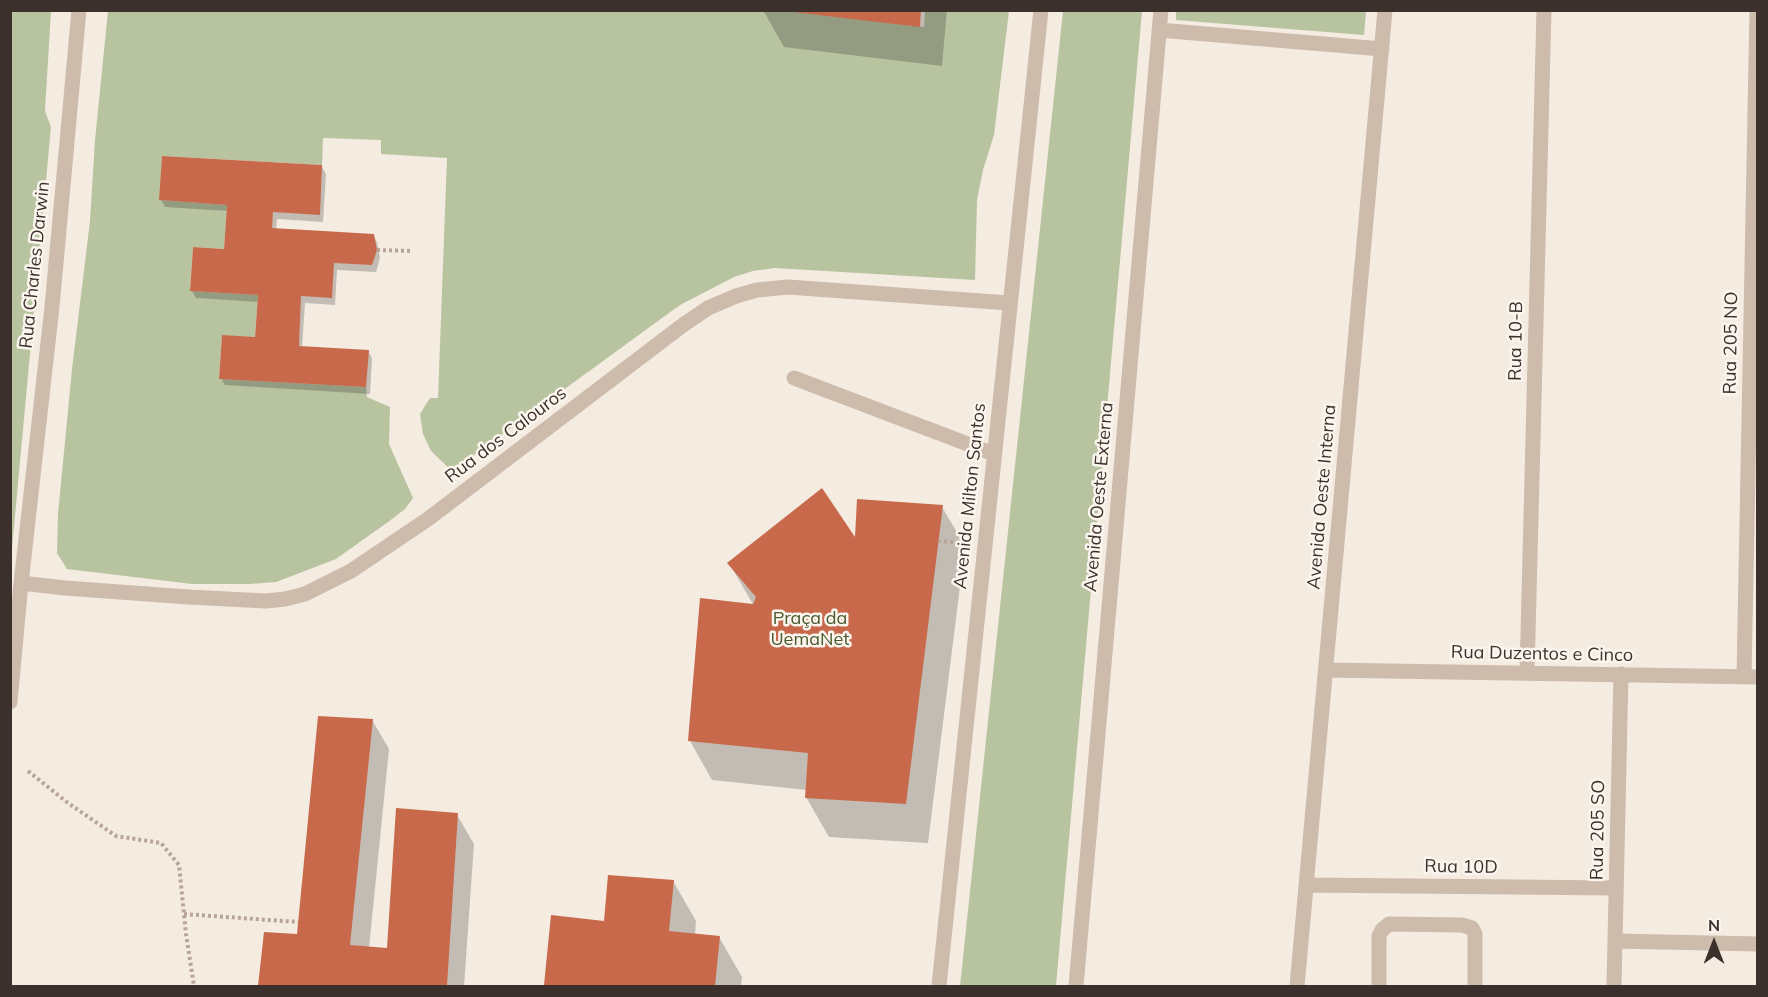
<!DOCTYPE html>
<html>
<head>
<meta charset="utf-8">
<style>
  body { margin:0 }
  #map { position:relative; width:1768px; height:997px; overflow:hidden; background:#f4ebe1; font-family:Mulish,sans-serif }
  canvas { display:block }
  .frame { position:absolute; inset:0; border:12px solid #3b302b; pointer-events:none }
  .north { position:absolute; left:1684px; top:913px; width:60px; height:60px; -webkit-text-stroke:4px #fbf5ee; paint-order:stroke; rotate:0deg; font-size:16px; font-weight:700; line-height:24px; text-align:center; color:#3b302b }
  .north::after { content:''; display:block; margin:auto; width:21px; height:27px; background:#3b302b; clip-path:polygon(50% 0,100% 100%,50% 72%,0 100%) }
</style>
</head>
<body>
<div id="map">
<canvas width="1768" height="997"></canvas>
<div class="frame"></div>
<div class="north">N</div>
</div>
<script>
const ctx = document.querySelector('canvas').getContext('2d');
ctx.lineJoin = 'round';
function fillPath(path, color) {
  ctx.fillStyle = color;
  ctx.fill(path, 'evenodd');
}
function toPath(rows) {
  const path = new Path2D();
  for (const r of rows) {
    path.moveTo(r[0], r[1]);
    for (let i = 2; i < r.length; i += 2) path.lineTo(r[i], r[i + 1]);
  }
  return path;
}
function trace(path, color, width, dash) {
  ctx.strokeStyle = color;
  ctx.lineWidth = width;
  ctx.lineCap = dash ? 'butt' : 'round';
  ctx.setLineDash(dash || []);
  ctx.stroke(path);
}
function write(font, color, halo, rows, align = 'center') {
  ctx.font = font + ' Mulish,sans-serif';
  ctx.lineWidth = 5;
  ctx.setLineDash([]);
  ctx.textBaseline = 'middle';
  ctx.strokeStyle = halo;
  ctx.fillStyle = color;
  for (const [text, x, y, turn = 0] of rows) {
    ctx.save();
    ctx.translate(x, y);
    ctx.rotate((+turn || 0) * Math.PI / 180);
    ctx.textAlign = isNaN(turn) ? turn : align;
    if (halo) ctx.strokeText(text, 0, 0);
    ctx.fillText(text, 0, 0);
    ctx.restore();
  }
}
fillPath(toPath([
  [11,10,51,11,45,111,51,127,11,559],
  [781,10,924,27,925,11,1009,11,994,135,983,170,977,200,975,280,775,268,753,271,734,277,680,305,452,471,431,451,423,434,420,414,430,398,438,398,447,158,381,154,381,140,323,138,322,165,162,156,160,200,227,205,224,249,193,247,190,291,258,295,255,337,222,336,219,379,366,387,367,397,390,407,389,444,413,498,405,509,388,522,336,559,276,582,250,584,192,584,67,569,57,553,58,514,72,369,90,221,95,140,108,11],
  [1063,11,1142,11,1056,986,960,986],
  [1176,11,1176,10,1366,11,1364,35,1176,20]
]), '#b8c4a0');
fillPath(toPath([
  [763,10,947,10,942,66,784,47],
  [322,167,326,174,323,222,277,219,276,230,373,235,377,242,380,258,376,272,337,270,335,305,305,303,302,348,368,351,372,358,370,394,225,385,221,378,256,339,259,302,196,298,192,291,226,251,228,211,165,207,161,200],
  [942,507,965,546,928,843,829,837,806,797,807,790,712,780,690,741,754,606,729,563,857,541],
  [372,720,389,749,369,948,388,950,457,815,474,844,464,986,260,986,265,933,298,936],
  [673,881,696,921,695,935,719,937,742,977,741,986,546,986,545,985,605,923]
]), '#0003');
fillPath(toPath([
  [793,10,921,10,920,27,793,12],
  [162,156,322,165,320,215,273,212,272,228,374,234,377,250,372,265,334,263,332,298,301,296,299,346,369,350,366,387,219,379,222,335,255,337,258,295,190,291,193,247,224,249,227,205,159,200],
  [822,488,855,537,857,499,943,505,906,804,805,798,808,753,688,741,700,598,753,604,756,597,727,563],
  [318,716,373,719,350,945,387,948,396,808,458,813,447,986,258,986,264,932,297,934],
  [608,875,674,880,669,931,720,936,715,986,557,986,544,985,551,915,604,921]
]), '#c8694b');
trace(toPath([
  [377,250,413,251],
  [938,541,965,543],
  [28,771,68,803,116,836,161,843,179,865,186,934,194,986],
  [184,914,298,922]
]), '#b9a596', 4, [3, 3]);
trace(toPath([
  [1159,30,1382,49],
  [794,378,994,454],
  [21,583,65,588,188,597,266,601,285,599,305,594,351,571,428,519,683,325,708,308,736,296,757,290,788,287,1009,303],
  [1326,670,1758,677],
  [1527,673,1544,10],
  [1744,676,1757,10],
  [10,702,21,583,52,307,79,10],
  [1306,885,1616,888],
  [1615,941,1758,944],
  [939,986,1041,10],
  [1076,986,1161,10],
  [1297,986,1385,10],
  [1379,986,1379,936,1382,930,1389,924,1462,925,1472,928,1475,934,1475,986],
  [1614,986,1621,674]
]), '#cdbbac', 15);
write('18px', '#3b302b', '#fbf5ee', [
  ["Rua Charles Darwin",35,265,-84],
  ["Rua 10-B",1516,341,-89],
  ["Rua 205 NO",1731,343,-89],
  ["Rua dos Calouros",506,435,-37],
  ["Avenida Milton Santos",970,496,-84],
  ["Avenida Oeste Externa",1099,497,-85],
  ["Avenida Oeste Interna",1322,497,-85],
  ["Rua Duzentos e Cinco",1542,654,1],
  ["Rua 205 SO",1598,830,-89],
  ["Rua 10D",1461,867,1]
]);
write('18px', '#4a5a2e', '#fbf5ee', [
  ["Praça da",810,619],
  ["UemaNet",810,640]
]);
</script>
</body>
</html>
